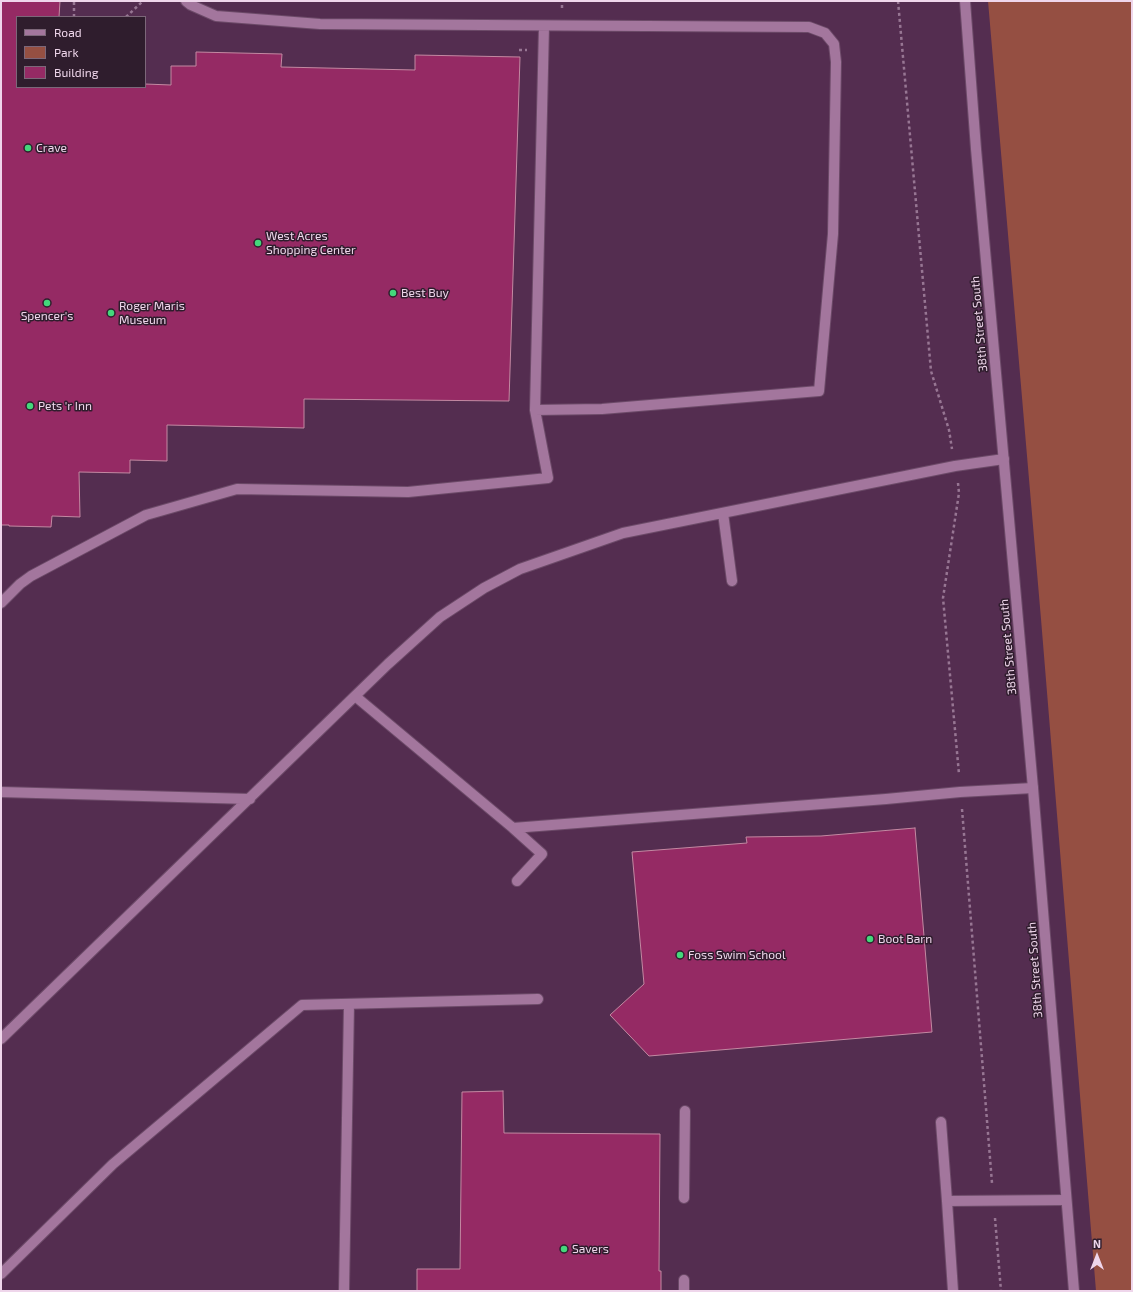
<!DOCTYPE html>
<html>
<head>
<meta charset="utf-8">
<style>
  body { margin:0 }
  #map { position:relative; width:1133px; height:1292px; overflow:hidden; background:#542d50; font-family:"Exo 2",sans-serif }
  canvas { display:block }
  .frame { position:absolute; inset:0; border:2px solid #efd6eb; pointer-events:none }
  .legend { position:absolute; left:16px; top:16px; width:130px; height:72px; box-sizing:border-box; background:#2f1d2d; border:1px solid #7c6779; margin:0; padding:5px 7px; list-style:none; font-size:12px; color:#efd6eb }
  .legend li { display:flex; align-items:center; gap:8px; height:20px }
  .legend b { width:20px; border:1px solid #7c6779 }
  .north { position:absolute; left:1077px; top:1236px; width:40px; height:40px; -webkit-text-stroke:3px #2f1d2d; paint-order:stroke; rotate:0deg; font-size:11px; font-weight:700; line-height:16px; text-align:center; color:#efd6eb }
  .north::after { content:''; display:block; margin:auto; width:14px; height:18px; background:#efd6eb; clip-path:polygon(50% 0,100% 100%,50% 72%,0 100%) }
</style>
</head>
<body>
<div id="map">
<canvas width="1133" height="1292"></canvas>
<div class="frame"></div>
<ul class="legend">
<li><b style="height:5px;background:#a3769d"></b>Road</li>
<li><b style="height:11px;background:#954f42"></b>Park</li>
<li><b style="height:11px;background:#952a64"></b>Building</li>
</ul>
<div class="north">N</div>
</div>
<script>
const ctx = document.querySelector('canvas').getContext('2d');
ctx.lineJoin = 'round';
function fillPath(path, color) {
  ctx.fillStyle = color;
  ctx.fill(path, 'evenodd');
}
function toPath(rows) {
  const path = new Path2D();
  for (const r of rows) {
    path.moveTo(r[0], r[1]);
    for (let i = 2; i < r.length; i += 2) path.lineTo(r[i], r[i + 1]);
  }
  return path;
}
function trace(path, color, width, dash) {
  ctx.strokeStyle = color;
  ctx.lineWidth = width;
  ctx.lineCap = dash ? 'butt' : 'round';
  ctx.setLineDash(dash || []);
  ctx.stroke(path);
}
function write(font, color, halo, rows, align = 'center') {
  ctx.font = font + ' "Exo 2",sans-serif';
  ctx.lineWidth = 3;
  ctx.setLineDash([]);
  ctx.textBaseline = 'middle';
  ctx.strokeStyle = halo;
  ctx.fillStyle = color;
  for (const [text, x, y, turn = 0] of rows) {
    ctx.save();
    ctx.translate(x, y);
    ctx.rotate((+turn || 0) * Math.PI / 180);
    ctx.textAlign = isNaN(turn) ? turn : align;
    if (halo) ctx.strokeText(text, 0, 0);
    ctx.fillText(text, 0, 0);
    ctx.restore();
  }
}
fillPath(toPath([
  [988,1,1132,1,1132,1291,1096,1291,1041,619]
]), '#954f42');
const building = toPath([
  [1,1,60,1,59,17,17,17,17,87,145,87,145,84,171,85,171,66,196,66,196,52,282,54,281,67,415,70,415,55,520,57,509,401,304,399,304,428,167,425,167,461,130,460,130,473,79,472,80,517,52,516,51,527,9,526,9,525,1,525,1,1],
  [915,828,932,1032,649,1056,610,1015,644,984,632,852,747,843,746,837,821,836,915,828],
  [503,1091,504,1133,660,1134,659,1271,661,1271,661,1291,417,1291,417,1269,460,1269,462,1092,503,1091]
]);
fillPath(building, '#952a64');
trace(building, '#c389a2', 1);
const service = toPath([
  [186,1,191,5,216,16,320,24,809,27,825,33,834,44,836,62,833,234,819,391,602,409,535,410],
  [723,513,732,581],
  [1,603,20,584,31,576,146,515,237,489,408,492,548,478,535,410,544,26],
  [355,696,513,828,886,799,960,792,1033,788],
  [1,792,250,799],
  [513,828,542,854,517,881],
  [1,1039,388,664,440,617,484,588,520,569,623,533,955,466,1004,459],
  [941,1122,947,1201],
  [684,1198,685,1111],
  [1,1274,113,1164,302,1005,538,999],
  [344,1291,349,1004],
  [684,1291,684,1280],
  [953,1291,947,1201,1066,1200]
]);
const tertiary = toPath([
  [965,1,976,149,1033,788,1074,1291]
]);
trace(service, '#6c4a68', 12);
trace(tertiary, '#6c4a68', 12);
trace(toPath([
  [898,1,931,371,949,430,952,449],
  [562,8,562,1],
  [74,17,74,1],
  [126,17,143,1],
  [519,50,527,50],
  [958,483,959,493,943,598,959,774],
  [962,809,992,1183],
  [995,1218,1001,1291]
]), '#977693', 2.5, [3, 3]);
trace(service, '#a3769d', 10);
trace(tertiary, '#a3769d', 10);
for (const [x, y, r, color] of [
  [28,148,4,"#44d77b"],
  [258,243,4,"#44d77b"],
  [393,293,4,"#44d77b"],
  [47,303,4,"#44d77b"],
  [111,313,4,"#44d77b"],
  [30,406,4,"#44d77b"],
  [870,939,4,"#44d77b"],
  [680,955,4,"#44d77b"],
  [564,1249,4,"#44d77b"]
]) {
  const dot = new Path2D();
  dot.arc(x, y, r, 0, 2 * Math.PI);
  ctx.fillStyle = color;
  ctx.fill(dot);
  trace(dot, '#2f1d2d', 1.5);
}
write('12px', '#efd6eb', '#2f1d2d', [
  ["Crave",36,148],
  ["West Acres",266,236],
  ["Shopping Center",266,250],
  ["Best Buy",401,293],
  ["Roger Maris",119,306],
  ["Museum",119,320],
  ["Spencer's",47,316,"center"],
  ["Pets 'r Inn",38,406],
  ["Boot Barn",878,939],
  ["Foss Swim School",688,955],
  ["Savers",572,1249]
], 'left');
write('12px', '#efd6eb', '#2f1d2d', [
  ["38th Street South",979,324,-95],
  ["38th Street South",1008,647,-95],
  ["38th Street South",1035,970,-94]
]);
</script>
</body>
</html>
